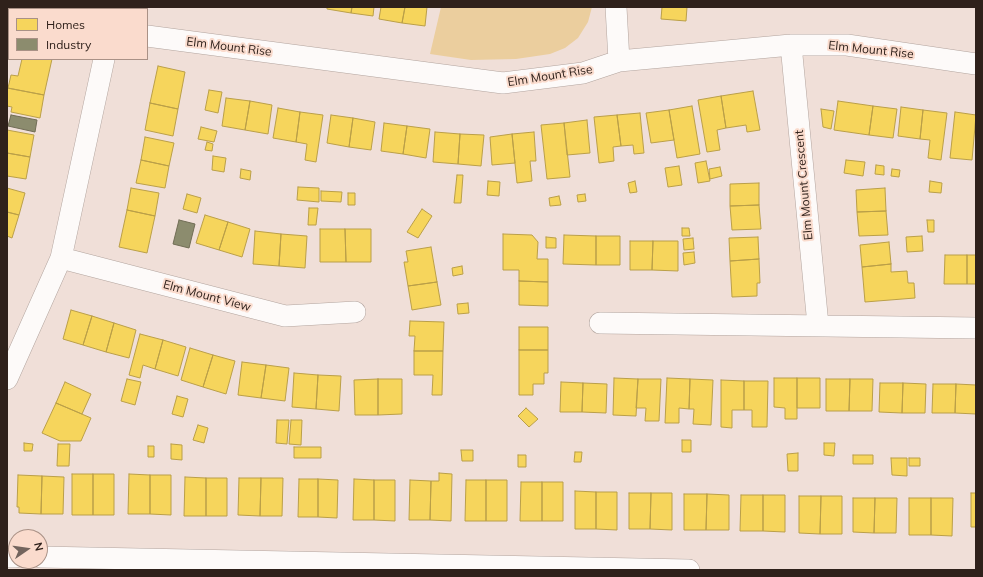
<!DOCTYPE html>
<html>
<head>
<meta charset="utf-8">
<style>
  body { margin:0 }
  #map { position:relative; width:983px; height:577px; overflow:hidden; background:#f0dfd8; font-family:Mulish,sans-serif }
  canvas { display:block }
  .frame { position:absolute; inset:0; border:8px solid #2f211b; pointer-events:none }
  .legend { position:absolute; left:8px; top:8px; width:140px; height:52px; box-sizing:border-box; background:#fadbcd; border:1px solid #a99186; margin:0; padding:5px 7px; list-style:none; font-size:12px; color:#2f211b }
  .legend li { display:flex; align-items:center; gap:8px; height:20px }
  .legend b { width:20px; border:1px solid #a99186 }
  .north { position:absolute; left:8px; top:529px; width:40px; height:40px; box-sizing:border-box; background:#fadbcd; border:1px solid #a99186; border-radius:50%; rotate:77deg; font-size:11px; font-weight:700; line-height:16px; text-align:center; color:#2f211b }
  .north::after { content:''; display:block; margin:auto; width:14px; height:18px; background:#73645d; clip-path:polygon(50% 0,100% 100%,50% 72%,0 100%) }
</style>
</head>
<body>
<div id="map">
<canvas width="983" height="577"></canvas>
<div class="frame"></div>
<ul class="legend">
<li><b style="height:11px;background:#f6d55c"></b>Homes</li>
<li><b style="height:11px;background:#8c8c6e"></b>Industry</li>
</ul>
<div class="north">N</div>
</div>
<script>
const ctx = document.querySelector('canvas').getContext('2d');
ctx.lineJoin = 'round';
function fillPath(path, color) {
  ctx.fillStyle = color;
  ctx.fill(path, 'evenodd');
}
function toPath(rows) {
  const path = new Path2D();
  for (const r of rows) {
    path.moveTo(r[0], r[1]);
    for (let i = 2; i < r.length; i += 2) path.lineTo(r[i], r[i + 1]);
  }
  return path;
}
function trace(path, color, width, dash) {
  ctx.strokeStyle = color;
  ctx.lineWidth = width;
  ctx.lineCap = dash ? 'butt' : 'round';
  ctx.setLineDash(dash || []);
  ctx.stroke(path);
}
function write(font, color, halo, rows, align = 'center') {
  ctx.font = font + ' Mulish,sans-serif';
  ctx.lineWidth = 4;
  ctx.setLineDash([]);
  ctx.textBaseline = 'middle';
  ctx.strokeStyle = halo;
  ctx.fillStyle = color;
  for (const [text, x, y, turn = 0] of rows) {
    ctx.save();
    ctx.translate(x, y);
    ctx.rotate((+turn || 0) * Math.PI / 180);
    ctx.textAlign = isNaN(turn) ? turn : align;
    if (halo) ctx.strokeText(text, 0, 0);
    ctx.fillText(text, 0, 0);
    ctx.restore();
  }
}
fillPath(toPath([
  [441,7,592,7,588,22,578,38,565,48,550,54,516,59,471,60,430,54]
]), '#ebce9e');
const homes = toPath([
  [327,7,352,7,351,13,327,9,327,7],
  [352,7,374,7,373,16,351,13,352,7],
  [381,7,405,7,402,23,379,19,381,7],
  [405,7,427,7,425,26,402,23,405,7],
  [662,7,687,7,686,21,661,19,662,7],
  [22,59,52,59,44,95,8,88,11,75,18,76,22,59],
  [158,66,185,72,178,109,150,103,158,66],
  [7,88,44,95,40,118,11,112,12,107,7,106,7,88],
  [209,90,222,92,218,113,205,110,209,90],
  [753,91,760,130,747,132,746,125,726,128,721,96,753,91],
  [721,96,726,128,717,130,720,150,707,152,698,100,721,96],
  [226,98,250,101,245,130,222,126,226,98],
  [250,101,272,105,268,134,245,130,250,101],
  [838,101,873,106,869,135,834,130,838,101],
  [150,103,178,109,173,136,145,130,150,103],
  [692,106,700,154,677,158,669,110,692,106],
  [873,106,897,109,893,138,869,135,873,106],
  [901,107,923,110,920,139,898,136,901,107],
  [278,108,300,112,296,142,273,138,278,108],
  [821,109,834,111,831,129,823,127,821,109],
  [669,110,674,140,651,143,646,113,669,110],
  [923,110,947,113,941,160,928,158,930,140,920,139,923,110],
  [300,112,323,115,316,162,305,160,307,144,296,142,300,112],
  [955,112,976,115,972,160,950,158,955,112],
  [640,113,644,153,634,154,633,145,621,146,617,115,640,113],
  [331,115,353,118,349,147,327,143,331,115],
  [617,115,621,146,613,147,614,161,599,163,594,117,617,115],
  [353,118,375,122,371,150,349,147,353,118],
  [587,120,590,153,567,155,564,123,587,120],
  [384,123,407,126,403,154,381,151,384,123],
  [564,123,570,177,547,179,541,125,564,123],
  [407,126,430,129,426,158,403,154,407,126],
  [201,127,217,131,214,142,198,139,201,127],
  [7,130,34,135,30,157,7,153,7,130],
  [435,132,460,134,458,164,433,162,435,132],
  [534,132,536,161,530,161,532,181,517,183,512,134,534,132],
  [460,134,484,135,481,166,458,164,460,134],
  [512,134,515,163,492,165,490,137,512,134],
  [145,137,174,143,169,166,141,160,145,137],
  [207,142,213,144,212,151,205,150,207,142],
  [7,153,30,157,26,179,7,176,7,153],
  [213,156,226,158,224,172,212,170,213,156],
  [141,160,169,166,165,188,136,183,141,160],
  [846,160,865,162,863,176,844,173,846,160],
  [706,161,710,181,698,183,695,163,706,161],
  [876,165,884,166,884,175,875,174,876,165],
  [679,166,682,185,668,187,665,168,679,166],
  [720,167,722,176,710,179,709,169,720,167],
  [241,169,251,171,250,180,240,178,241,169],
  [892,169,900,170,899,177,891,176,892,169],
  [457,175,463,175,461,203,454,203,457,175],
  [488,181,500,182,499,196,487,195,488,181],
  [635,181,637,192,630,193,628,183,635,181],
  [930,181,942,183,941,193,929,192,930,181],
  [759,183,759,205,730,206,730,184,759,183],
  [298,187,319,188,319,202,297,200,298,187],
  [7,188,25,193,19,215,7,212,7,188],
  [131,188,159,193,155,216,127,210,131,188],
  [885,188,886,211,857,212,856,190,885,188],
  [321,191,342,192,341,202,321,201,321,191],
  [348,193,355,193,355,205,348,205,348,193],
  [187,194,201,198,197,213,183,209,187,194],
  [585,194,586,201,578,202,577,195,585,194],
  [559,196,561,205,550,206,549,198,559,196],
  [759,205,761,229,732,230,730,206,759,205],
  [309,208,318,208,316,225,308,225,309,208],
  [422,209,432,216,418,238,407,232,422,209],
  [127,210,155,216,147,253,119,247,127,210],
  [886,211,888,235,859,236,857,212,886,211],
  [7,212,19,215,12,238,7,236,7,212],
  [205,215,228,222,219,250,196,243,205,215],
  [927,220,934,220,934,232,928,232,927,220],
  [228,222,250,229,242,257,219,250,228,222],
  [682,228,689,228,690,236,682,236,682,228],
  [320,229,345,229,346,262,320,262,320,229],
  [345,229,371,229,371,262,346,262,345,229],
  [255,231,281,234,279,266,253,264,255,231],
  [281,234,307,236,305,268,279,266,281,234],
  [503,234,532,235,538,242,537,259,548,259,548,282,519,281,519,270,503,270,503,234],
  [564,235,596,236,596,265,563,264,564,235],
  [596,236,620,236,620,265,596,265,596,236],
  [922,236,923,251,907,252,906,237,922,236],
  [546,237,556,238,556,248,546,248,546,237],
  [758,237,759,259,730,261,729,238,758,237],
  [693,238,694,249,684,250,683,239,693,238],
  [630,241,653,241,652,270,630,270,630,241],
  [653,241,678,241,678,271,652,270,653,241],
  [889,242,891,264,862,267,860,245,889,242],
  [431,247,437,282,408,286,404,262,408,262,406,251,431,247],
  [694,252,695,263,684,265,683,253,694,252],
  [945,255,967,255,967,284,944,284,945,255],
  [967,255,976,255,976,284,967,284,967,255],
  [759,259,760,283,757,283,757,296,732,297,730,261,759,259],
  [891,264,891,272,907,271,908,283,914,283,915,298,865,302,862,267,891,264],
  [462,266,463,274,453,276,452,268,462,266],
  [519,281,548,282,548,306,519,305,519,281],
  [437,282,441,305,412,310,408,286,437,282],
  [468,303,469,313,458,314,457,304,468,303],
  [71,310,92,316,83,345,63,339,71,310],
  [92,316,114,323,106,352,83,345,92,316],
  [410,321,444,322,443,351,414,351,415,336,409,336,410,321],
  [114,323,136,330,129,358,106,352,114,323],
  [519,327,548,327,548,350,519,350,519,327],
  [140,334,163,340,155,369,143,365,140,378,129,375,140,334],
  [163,340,186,347,178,376,155,369,163,340],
  [190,348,213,355,203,387,181,380,190,348],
  [519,350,548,350,548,373,544,373,544,384,533,384,533,395,519,395,519,350],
  [414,351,443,351,442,395,432,395,433,375,414,375,414,351],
  [213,355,235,361,226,394,203,387,213,355],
  [242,362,266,365,261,398,238,395,242,362],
  [266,365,289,368,285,401,261,398,266,365],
  [294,373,318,375,316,409,292,407,294,373],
  [318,375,341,376,339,411,316,409,318,375],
  [614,378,638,379,636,416,613,415,614,378],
  [667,378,690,379,689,409,679,408,679,423,665,423,667,378],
  [774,378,797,378,797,419,785,419,785,408,774,407,774,378],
  [797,378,820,378,820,408,797,408,797,378],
  [127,379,141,382,135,405,121,401,127,379],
  [378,379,402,379,402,414,378,415,378,379],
  [378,379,378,415,355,415,354,380,378,379],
  [638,379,661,379,659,421,645,421,646,408,636,408,638,379],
  [690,379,713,380,711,425,693,424,694,409,689,409,690,379],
  [826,379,850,379,849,411,826,411,826,379],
  [850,379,873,379,872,411,849,411,850,379],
  [721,380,744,381,744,410,732,410,732,428,721,427,721,380],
  [744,381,768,381,767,427,752,427,752,410,744,410,744,381],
  [65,382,91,394,82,414,56,403,65,382],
  [561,382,583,383,582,412,560,412,561,382],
  [583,383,607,384,606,413,582,412,583,383],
  [880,383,903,383,902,413,879,412,880,383],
  [903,383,926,384,925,413,902,413,903,383],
  [933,384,956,384,955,413,932,413,933,384],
  [956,384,976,385,976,414,955,413,956,384],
  [177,396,188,399,183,417,172,414,177,396],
  [56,403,91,418,81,441,60,441,42,433,56,403],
  [526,408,538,419,529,427,518,416,526,408],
  [277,420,289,420,287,444,276,443,277,420],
  [291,420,302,420,301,445,289,444,291,420],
  [198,425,208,428,204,443,193,440,198,425],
  [682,440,691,440,691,452,682,452,682,440],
  [24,443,33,444,32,451,24,451,24,443],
  [824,443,835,443,834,456,824,455,824,443],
  [58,444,70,444,69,466,57,466,58,444],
  [171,444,182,445,182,460,171,459,171,444],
  [148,446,154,446,154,457,148,457,148,446],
  [294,447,321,447,321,458,294,458,294,447],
  [461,450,473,450,473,461,462,461,461,450],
  [575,452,582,452,581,462,574,462,575,452],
  [798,453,798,471,788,471,787,454,798,453],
  [518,455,526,455,526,467,518,467,518,455],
  [853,455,873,455,873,464,853,464,853,455],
  [891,458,907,458,907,476,892,475,891,458],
  [909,458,920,458,920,466,909,466,909,458],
  [439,473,452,474,451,521,430,520,431,481,439,481,439,473],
  [72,474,93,474,93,515,72,515,72,474],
  [93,474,114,474,114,515,93,515,93,474],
  [129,474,150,475,150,514,128,514,129,474],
  [18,475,42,476,41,514,19,513,19,507,17,507,18,475],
  [150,475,171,475,171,515,150,514,150,475],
  [42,476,64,477,63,514,41,514,42,476],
  [185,477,206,478,206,516,184,516,185,477],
  [206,478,227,478,227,516,206,516,206,478],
  [239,478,261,478,260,516,238,515,239,478],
  [261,478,283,478,282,516,260,516,261,478],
  [299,479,318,479,318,517,298,517,299,479],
  [318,479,338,480,337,518,318,517,318,479],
  [354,479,374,480,374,520,353,520,354,479],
  [374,480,395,480,395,521,374,520,374,480],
  [410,480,431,481,430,520,409,520,410,480],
  [466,480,486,480,486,521,465,521,466,480],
  [486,480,507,480,507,521,486,521,486,480],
  [521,482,542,482,542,521,520,521,521,482],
  [542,482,563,482,563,521,542,521,542,482],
  [575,491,596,492,596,529,575,529,575,491],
  [596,492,617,492,617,530,596,529,596,492],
  [629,493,651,493,650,529,629,529,629,493],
  [651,493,672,493,672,530,650,529,651,493],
  [971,493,976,493,976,527,971,527,971,493],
  [684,494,707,494,706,530,684,530,684,494],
  [707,494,729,495,729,530,706,530,707,494],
  [741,495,763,495,763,531,740,531,741,495],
  [763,495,785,495,785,532,763,531,763,495],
  [799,496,821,496,820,534,799,533,799,496],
  [821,496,842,496,842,534,820,534,821,496],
  [853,498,875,498,874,533,853,532,853,498],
  [875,498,897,498,896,533,874,533,875,498],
  [909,498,931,498,931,535,909,535,909,498],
  [931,498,953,498,952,536,931,535,931,498]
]);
fillPath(homes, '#f6d55c');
trace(homes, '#ba9f48', 1);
const industry = toPath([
  [11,115,37,120,35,132,8,126,11,115],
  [179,220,195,224,189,248,173,244,179,220]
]);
fillPath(industry, '#8c8c6e');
trace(industry, '#706c55', 1);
const minor = toPath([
  [616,7,619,61],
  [7,16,9,16],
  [147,36,503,83,583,73,619,61,791,45,847,45,976,64],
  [791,45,818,325],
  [61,258,285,316,355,312],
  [600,323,976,328],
  [7,379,61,258,104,59],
  [7,557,16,557],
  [40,557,689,570]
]);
trace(minor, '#b2a49e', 22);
trace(minor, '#fdfaf9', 21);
write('12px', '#2f211b', '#fadbcd', [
  ["Elm Mount Rise",229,47,7],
  ["Elm Mount Rise",871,50,6],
  ["Elm Mount Rise",550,76,-9],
  ["Elm Mount Crescent",804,185,-95],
  ["Elm Mount View",207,296,15]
]);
</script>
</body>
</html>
